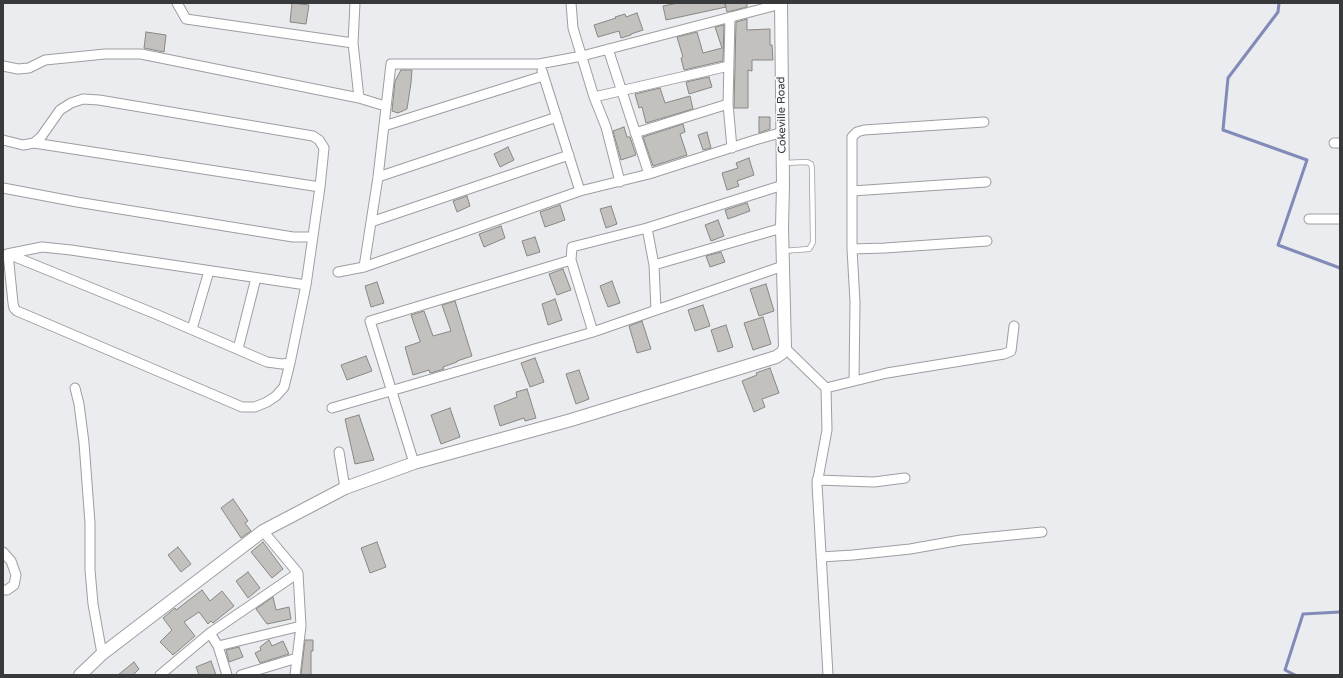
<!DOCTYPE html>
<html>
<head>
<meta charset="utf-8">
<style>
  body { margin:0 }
  #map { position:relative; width:1343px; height:678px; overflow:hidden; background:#ebecef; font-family:"Varela Round",sans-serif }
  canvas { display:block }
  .frame { position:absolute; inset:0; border:4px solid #38393a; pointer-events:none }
</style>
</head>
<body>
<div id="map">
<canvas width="1343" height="678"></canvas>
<div class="frame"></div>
</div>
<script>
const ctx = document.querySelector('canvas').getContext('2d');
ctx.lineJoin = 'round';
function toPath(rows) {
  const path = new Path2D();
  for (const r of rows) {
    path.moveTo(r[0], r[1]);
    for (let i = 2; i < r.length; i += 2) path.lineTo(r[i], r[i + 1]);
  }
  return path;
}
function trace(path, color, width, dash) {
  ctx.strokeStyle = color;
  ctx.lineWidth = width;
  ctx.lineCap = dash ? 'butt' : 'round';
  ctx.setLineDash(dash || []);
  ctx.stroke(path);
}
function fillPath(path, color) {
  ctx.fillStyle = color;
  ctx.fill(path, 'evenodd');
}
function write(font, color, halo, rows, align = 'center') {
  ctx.font = font + ' "Varela Round",sans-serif';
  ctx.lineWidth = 3;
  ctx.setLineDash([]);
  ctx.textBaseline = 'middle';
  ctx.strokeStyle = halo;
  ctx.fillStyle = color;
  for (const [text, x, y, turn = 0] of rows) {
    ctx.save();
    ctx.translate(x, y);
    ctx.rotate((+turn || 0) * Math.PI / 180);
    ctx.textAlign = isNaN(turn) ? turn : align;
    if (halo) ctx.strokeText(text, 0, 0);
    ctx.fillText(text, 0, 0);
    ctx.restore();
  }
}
trace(toPath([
  [1279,3,1278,12,1228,78,1223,130,1307,160,1278,245,1340,268],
  [1295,675,1285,670,1303,614,1340,612]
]), '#828bb8', 3);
const building = toPath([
  [292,3,309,5,306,24,290,22,292,3],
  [678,3,747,3,747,7,727,12,725,4,726,7,666,20,663,6,678,3],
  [637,13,643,30,631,34,631,35,621,38,619,31,598,37,594,25,616,18,615,17,625,14,626,17,637,13],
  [747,19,747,30,770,29,770,45,772,45,773,60,752,60,752,71,748,70,748,108,734,108,736,22,747,19],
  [724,25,723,61,684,70,681,58,683,57,677,37,697,32,703,53,722,48,715,27,724,25],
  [146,32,166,35,164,52,144,48,146,32],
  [401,70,412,70,411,83,407,109,398,113,392,111,395,81,401,70],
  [709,77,712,87,689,94,686,82,709,77],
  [660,88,665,103,690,96,693,109,646,123,642,107,639,108,635,94,660,88],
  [759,117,770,117,770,129,759,133,759,117],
  [683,124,685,132,680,134,687,155,653,166,643,137,683,124],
  [624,127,627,137,630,137,636,155,621,160,613,131,624,127],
  [707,132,711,148,703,150,698,135,707,132],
  [508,147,514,160,500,167,494,154,508,147],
  [749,158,754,175,737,181,739,186,727,190,722,173,738,168,736,163,749,158],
  [467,196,470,206,457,212,453,201,467,196],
  [747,203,750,211,728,219,725,210,747,203],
  [560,205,565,220,545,227,540,212,560,205],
  [611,206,617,224,606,228,600,209,611,206],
  [718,220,724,236,711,241,705,225,718,220],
  [501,226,505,238,484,247,479,234,501,226],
  [535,237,540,252,527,256,522,241,535,237],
  [721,252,725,262,710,267,706,256,721,252],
  [563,269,571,290,557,295,549,274,563,269],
  [612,281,620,303,608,307,600,286,612,281],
  [377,282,384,303,371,307,365,286,377,282],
  [766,284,774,311,759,316,750,289,766,284],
  [555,299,562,320,548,325,542,304,555,299],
  [455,301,472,356,457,361,457,362,443,367,444,369,434,372,430,373,429,370,413,375,405,347,420,342,420,341,411,315,424,311,433,336,451,331,442,305,455,301],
  [703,305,710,326,695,331,688,310,703,305],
  [763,317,771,344,753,350,744,323,763,317],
  [642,321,651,349,637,353,629,326,642,321],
  [726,325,733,347,718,352,711,330,726,325],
  [366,356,372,371,347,380,341,365,366,356],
  [535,358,544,382,530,387,521,363,535,358],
  [770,368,779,393,762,399,765,407,754,412,742,381,757,375,756,373,770,368],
  [579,370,589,399,576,404,566,374,579,370],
  [527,389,536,418,525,421,524,418,500,426,494,406,517,397,516,392,527,389],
  [450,408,460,437,441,444,431,415,450,408],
  [359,415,374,460,355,464,345,419,359,415],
  [233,499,248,521,245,523,251,531,241,538,221,508,233,499],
  [263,542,283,569,272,578,251,552,263,542],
  [377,542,386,567,370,573,361,548,377,542],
  [178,547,191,564,181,572,168,555,178,547],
  [248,572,260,588,248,598,236,581,248,572],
  [202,590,210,601,222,591,234,606,213,623,211,621,208,624,199,612,184,622,195,636,173,655,160,642,172,630,163,618,175,608,176,610,202,590],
  [273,597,276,610,289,607,291,619,267,624,256,609,273,597],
  [269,640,272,646,283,641,289,654,260,663,255,653,261,650,260,647,269,640],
  [305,640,313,640,313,651,311,651,311,675,301,675,305,640],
  [239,647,243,657,229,662,226,650,239,647],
  [211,661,216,675,199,675,196,667,211,661],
  [134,662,139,669,133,675,118,675,134,662]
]);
fillPath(building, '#c2c1be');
trace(building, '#878784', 1);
const lane = toPath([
  [783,163,807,162,811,164,812,169,813,242,811,246,809,249,783,251]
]);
const street = toPath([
  [177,3,186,19,353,43],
  [355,3,353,43,359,98,385,106],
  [571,3,573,28,594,97,606,127,620,182],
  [730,17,728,104,732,148],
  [608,49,649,174],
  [3,66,18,69,29,68,45,60,105,54,141,54,359,98],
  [542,71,580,191],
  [594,97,729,66],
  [384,126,543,76],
  [635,133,728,104],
  [3,140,23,145,34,143,41,137,60,110,71,103,83,99,99,100,313,136,319,140,324,148,320,187,306,285,290,363,284,387,276,396,267,402,255,407,242,407,17,311,14,308,13,303,8,254,158,315,267,362,282,364,290,363],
  [34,143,320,187],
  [1334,143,1340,143],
  [378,177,557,117],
  [3,188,77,202,293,237,313,237],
  [852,191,986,182],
  [1309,219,1340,219],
  [371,222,569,155],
  [647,228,654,265,656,310],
  [852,249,885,248,987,241],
  [7,254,42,247,71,250,306,285],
  [654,265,782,228],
  [364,267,378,177,391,64,539,64,582,56,781,4],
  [338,272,364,267,580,191,649,174,755,140,783,132],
  [192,329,209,271],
  [593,332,571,260,572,247,647,228,783,185],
  [785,348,826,388,827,430,817,484,828,675],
  [238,349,256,278],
  [854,381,855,302,852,249,852,137,857,132,864,130,984,122],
  [75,388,79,404,84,443,90,523,90,570,93,604,102,654],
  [826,388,887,373,1004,354,1011,351,1014,326],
  [332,408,593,332,783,266],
  [339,452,345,488],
  [414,463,370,321,571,260],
  [817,480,874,482,905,478],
  [263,531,298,573,301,626,295,675],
  [3,552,11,561,16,575,14,585,7,590,3,590],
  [821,557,853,555,910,549,961,540,1042,532],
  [210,633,218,646,227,675],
  [218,646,301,626],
  [160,675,210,633,298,573],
  [241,675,297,658]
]);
const secondary = toPath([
  [80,675,102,654,263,531,345,488,414,463,571,420,776,357,782,353,785,348,782,228,783,185,781,3]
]);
trace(lane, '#9d9ea1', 6);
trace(street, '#9d9ea1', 11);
trace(secondary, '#9d9ea1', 14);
trace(lane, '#fff', 4.5);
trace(street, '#fff', 9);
trace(secondary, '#fff', 12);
write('11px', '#38393a', '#f8f9fc', [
  ["Cokeville Road",782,115,-91]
]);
</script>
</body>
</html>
